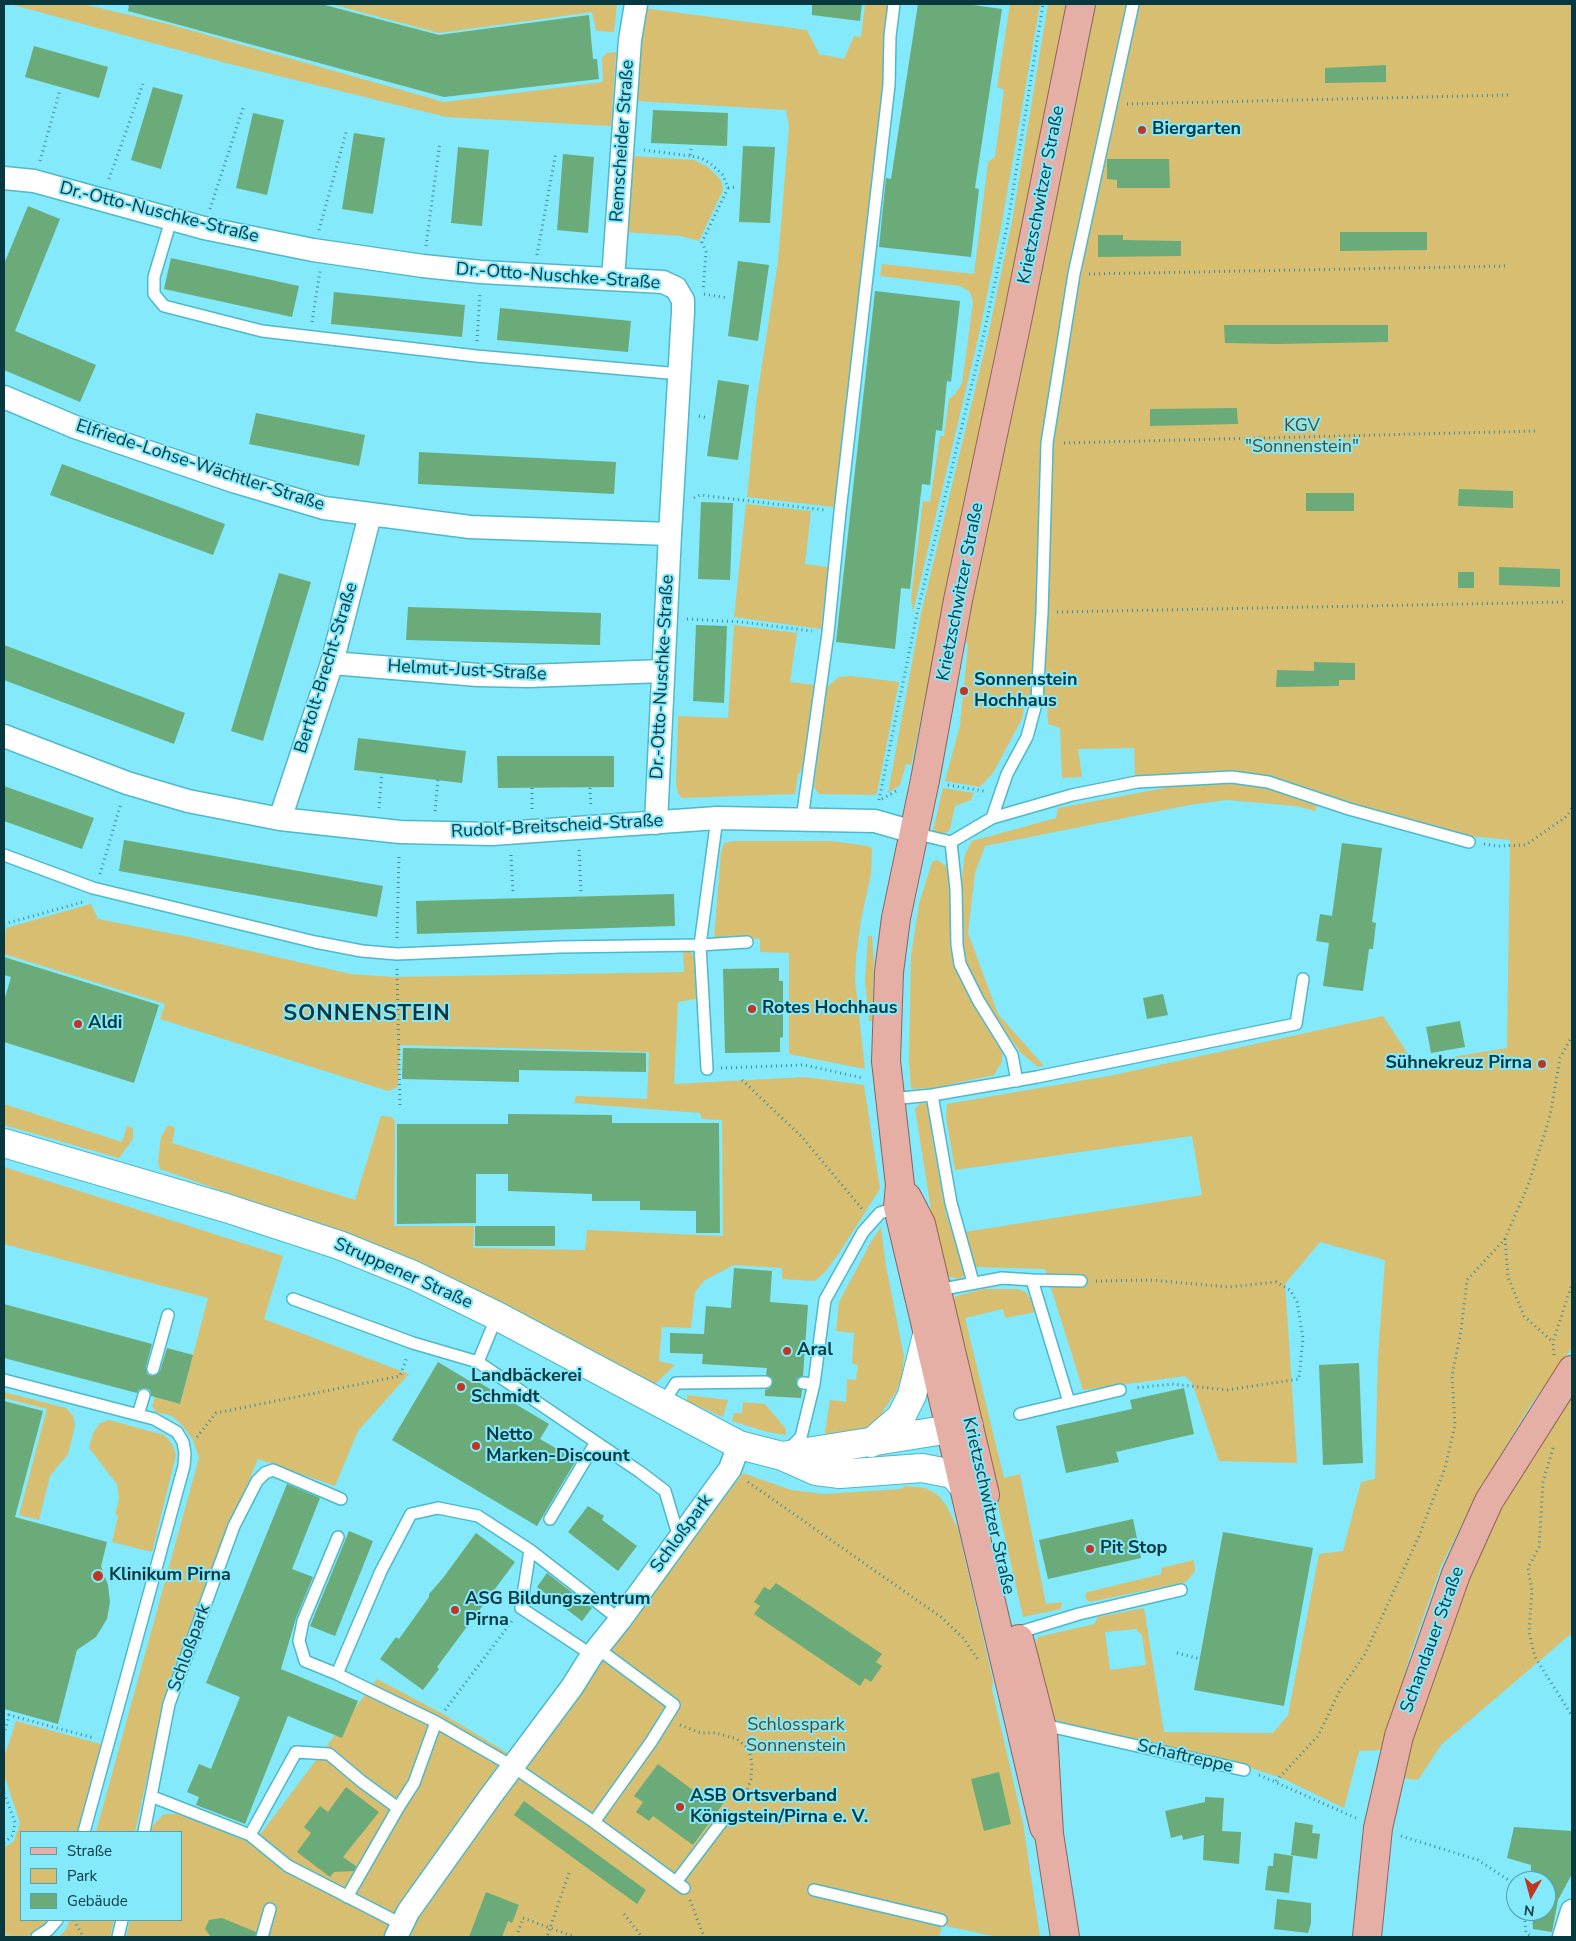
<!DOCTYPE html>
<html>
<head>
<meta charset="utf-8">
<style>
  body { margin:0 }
  #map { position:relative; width:1576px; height:1941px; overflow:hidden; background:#83e9fb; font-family:"Nunito Sans",sans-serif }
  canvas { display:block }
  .frame { position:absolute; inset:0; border:5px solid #08383f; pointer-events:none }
  .legend { position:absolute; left:20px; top:1831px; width:162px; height:90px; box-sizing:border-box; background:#83e9fb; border:1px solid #52a2b0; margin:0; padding:6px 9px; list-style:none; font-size:15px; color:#08383f }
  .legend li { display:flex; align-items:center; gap:10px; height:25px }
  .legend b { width:25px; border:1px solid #52a2b0 }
  .north { position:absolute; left:1506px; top:1871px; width:50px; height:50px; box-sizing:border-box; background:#83e9fb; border:1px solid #52a2b0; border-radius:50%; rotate:187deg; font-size:14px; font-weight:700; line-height:20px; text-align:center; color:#08383f }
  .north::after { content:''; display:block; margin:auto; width:18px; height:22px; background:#c13523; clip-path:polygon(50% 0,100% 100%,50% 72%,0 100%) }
</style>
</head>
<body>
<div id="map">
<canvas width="1576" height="1941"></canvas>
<div class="frame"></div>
<ul class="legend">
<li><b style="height:6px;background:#e5afa6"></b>Straße</li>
<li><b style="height:14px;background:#d8be71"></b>Park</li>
<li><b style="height:14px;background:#6aab79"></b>Gebäude</li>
</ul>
<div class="north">N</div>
</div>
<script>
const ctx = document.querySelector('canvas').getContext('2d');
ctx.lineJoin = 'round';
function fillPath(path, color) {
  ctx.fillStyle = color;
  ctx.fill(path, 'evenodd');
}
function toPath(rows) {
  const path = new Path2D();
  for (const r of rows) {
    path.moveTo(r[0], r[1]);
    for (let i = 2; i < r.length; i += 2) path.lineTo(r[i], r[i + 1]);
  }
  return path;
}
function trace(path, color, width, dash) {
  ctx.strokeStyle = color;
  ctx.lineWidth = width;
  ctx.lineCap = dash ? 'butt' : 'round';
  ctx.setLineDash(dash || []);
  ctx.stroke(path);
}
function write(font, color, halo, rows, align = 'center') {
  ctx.font = font + ' "Nunito Sans",sans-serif';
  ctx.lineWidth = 4;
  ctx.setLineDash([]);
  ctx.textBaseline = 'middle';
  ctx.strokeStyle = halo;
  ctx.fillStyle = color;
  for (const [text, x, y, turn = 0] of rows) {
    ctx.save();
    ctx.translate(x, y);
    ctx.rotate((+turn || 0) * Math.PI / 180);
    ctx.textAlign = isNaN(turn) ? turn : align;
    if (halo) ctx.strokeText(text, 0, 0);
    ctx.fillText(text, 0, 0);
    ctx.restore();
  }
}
fillPath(toPath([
  [10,4,82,4,168,24,444,102,603,82,602,58,607,53,616,52,611,126,446,117,226,63],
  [331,4,617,4,614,32,596,31,592,12,439,33],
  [865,4,889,4,884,84,834,507,747,497,756,404,778,261,789,127,786,110,636,101,644,8,807,30,819,54,844,59,854,36,861,37],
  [1010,4,1040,4,1002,222,979,334,913,612,911,599,923,501,930,502,940,436,944,436,949,399,954,395,962,384,973,302,970,292,960,286,880,276,882,264,974,274,988,162,995,157,1004,90,997,87],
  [1048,4,1070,4,911,765,906,764,900,785,888,793,921,614,987,340,1012,222],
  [1096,4,1572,4,1572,1348,1530,1406,1477,1494,1441,1566,1410,1655,1384,1750,1359,1751,1344,1808,1284,1779,1245,1766,1128,1740,1053,1721,1034,1647,1038,1637,1094,1624,1098,1617,1144,1608,1164,1732,1273,1733,1288,1715,1319,1554,1343,1551,1361,1482,1375,1479,1378,1356,1385,1260,1320,1242,1285,1284,1297,1463,1219,1461,1192,1383,1185,1376,1083,1390,1045,1269,974,1267,964,1232,1202,1195,1192,1136,955,1170,946,1118,947,1104,1114,1075,1383,1016,1414,1063,1507,1048,1510,840,1468,836,1347,803,1269,776,1183,773,1135,777,1134,748,1078,749,1082,777,1062,778,1060,728,1048,724,1047,702,1026,697,1022,719,993,773,980,787,945,781,960,725,968,646,964,635],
  [1136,1629,1142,1635,1146,1665,1110,1670,1105,1632],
  [633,156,694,160,708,167,721,180,723,190,699,241,681,236,625,232],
  [746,504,811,511,805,564,828,567,821,629,734,617],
  [734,625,797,633,790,682,814,685,804,764,798,775,795,794,682,798,678,793,676,785,678,716,728,718],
  [851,676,899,682,878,788,876,794,870,795,819,794,814,787,825,692,828,686,839,677],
  [1232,781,1271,787,1317,804,1316,811,1296,806,1227,800,1189,805,985,846,975,873,968,933,998,1014,1044,1066,1038,1067,1021,1053,994,1016,965,961,961,938,962,877,965,854,972,841,1056,818,1058,808,1186,784],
  [943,788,974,793,971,800,955,806,950,829,946,833,941,833,933,831],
  [735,841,831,841,868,846,872,849,871,874,861,920,856,957,855,980,865,1069,789,1054,789,953,760,952,760,939,714,938,721,853,724,843],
  [937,860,947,867,951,881,950,946,954,965,974,1004,1002,1049,1002,1062,994,1075,933,1088,911,1089,909,1060,911,956,919,904,932,862],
  [91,904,98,919,189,937,351,974,393,977,684,972,683,951,690,951,695,959,696,999,678,1002,674,1084,805,1077,864,1085,880,1189,839,1253,825,1272,815,1281,782,1279,782,1268,734,1265,705,1280,695,1292,691,1328,662,1327,659,1361,675,1365,655,1384,506,1306,344,1234,160,1169,158,1161,161,1137,168,1125,175,1128,172,1143,355,1200,381,1116,392,1117,395,1121,394,1226,474,1226,473,1248,585,1250,587,1230,723,1236,722,1120,702,1119,700,1113,574,1103,576,1096,647,1099,649,1052,400,1045,398,1087,388,1091,160,1019,165,1004,4,954,6,928],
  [868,936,872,936,874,962,872,1021,869,1021,865,982],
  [920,1103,931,1104,932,1137,946,1214,966,1274,959,1279,948,1276,933,1222,915,1109],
  [4,1104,122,1142,127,1126,133,1128,133,1139,119,1158,4,1125],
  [4,1167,283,1256,264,1319,409,1374,358,1431,335,1486,258,1459,230,1525,164,1701,135,1832,96,1832,199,1458,193,1440,183,1426,172,1416,156,1412,152,1406,155,1397,180,1404,208,1298,4,1244],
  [881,1227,886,1266,904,1357,902,1376,896,1392,883,1411,883,1417,863,1434,828,1439,825,1432,830,1400,846,1402,847,1379,856,1380,858,1365,852,1363,854,1333,836,1331,839,1302,872,1240],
  [983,1289,1019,1289,1027,1293,1036,1312,1005,1318,1003,1309,965,1318,1004,1478,1020,1474,1046,1604,1062,1602,1061,1609,1023,1617,986,1454,947,1301,957,1296],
  [4,1392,66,1408,73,1415,75,1426,68,1454,50,1476,39,1520,19,1515,47,1409,4,1398],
  [1572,1392,1572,1633,1441,1745,1418,1780,1403,1778,1411,1739,1466,1581,1500,1508],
  [687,1395,728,1400,723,1417,687,1401],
  [743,1402,765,1404,786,1429,786,1435,767,1432,732,1421,734,1413,742,1413],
  [109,1420,164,1435,172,1444,176,1455,152,1552,112,1542,118,1516,115,1514,119,1500,117,1484,89,1448,93,1433,100,1423],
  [743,1473,791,1490,824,1494,901,1489,905,1486,925,1488,937,1494,946,1505,958,1529,993,1681,992,1689,1023,1823,1040,1937,997,1937,942,1925,939,1937,126,1937,130,1920,181,1920,181,1832,151,1832,153,1825,164,1814,179,1814,253,1844,377,1679,443,1714,524,1763],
  [1194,1560,1195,1571,1186,1582,1090,1602,1086,1599,1085,1594,1088,1592,1162,1574,1161,1568],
  [16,1721,104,1745,80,1832,21,1832,21,1920,54,1920,26,1937,4,1935,4,1848,14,1841,20,1823,4,1775,4,1758],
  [70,1920,114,1920,110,1937,59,1937,66,1929]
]), '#d8be71');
fillPath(toPath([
  [129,4,321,4,439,35,589,15,593,59,597,59,599,79,444,97,128,11],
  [812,4,862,4,860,21,812,15],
  [918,4,965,4,1002,9,975,188,979,189,971,257,879,247,886,178,891,179],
  [34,46,108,67,99,98,25,77],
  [1386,65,1386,82,1325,83,1325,68],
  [153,87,183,95,161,169,131,160],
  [653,110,728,113,727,146,651,143],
  [253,113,284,120,267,195,236,188],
  [354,133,385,138,373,214,342,209],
  [743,146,775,147,770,223,739,222],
  [458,147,489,150,482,226,451,223],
  [563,154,594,157,588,233,557,230],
  [1107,159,1169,159,1170,188,1117,188,1117,180,1107,179],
  [28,206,60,219,15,331,96,365,80,402,4,370,4,264],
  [1340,232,1427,232,1427,250,1340,251],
  [1098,235,1123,235,1123,240,1181,241,1181,256,1098,257],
  [171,258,299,286,292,317,164,289],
  [738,261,769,265,758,341,728,336],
  [875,291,960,301,951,382,947,381,942,431,936,430,930,485,922,484,910,589,901,588,895,649,836,642],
  [334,292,465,305,462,337,331,324],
  [500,308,631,321,628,352,497,340],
  [1224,325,1388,325,1388,342,1277,344,1225,343],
  [718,380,749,385,738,460,707,456],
  [1237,408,1238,424,1150,426,1150,409],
  [256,413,365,435,359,466,249,444],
  [419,452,616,462,614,494,418,484],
  [62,464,225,524,213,555,50,495],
  [1459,489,1513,491,1513,508,1458,506],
  [1306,493,1354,493,1354,511,1306,511],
  [701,502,733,503,730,580,698,579],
  [1499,567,1560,569,1560,587,1499,585],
  [1458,572,1474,572,1474,588,1458,588],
  [279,573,311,582,263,741,231,731],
  [408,607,601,613,600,645,406,640],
  [696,625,727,626,724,703,693,701],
  [4,645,185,713,174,744,4,680],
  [1314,662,1355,663,1355,680,1339,680,1339,686,1276,687,1277,670,1314,671],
  [358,738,466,751,462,783,354,770],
  [497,756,614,756,614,787,498,788],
  [4,786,94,818,82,849,4,821],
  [124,840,383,886,377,917,119,871],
  [1342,843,1382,848,1372,922,1376,923,1373,949,1369,949,1363,991,1323,986,1329,943,1316,941,1320,914,1332,916],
  [674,894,675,926,417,934,416,901],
  [4,957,159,1005,134,1083,4,1042,4,1001,11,977,4,975],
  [779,968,779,981,783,981,783,1037,780,1038,780,1052,725,1053,723,969],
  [1163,994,1168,1015,1147,1019,1143,998],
  [1460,1021,1465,1047,1431,1053,1426,1027],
  [403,1048,646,1053,646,1072,519,1070,519,1082,402,1079],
  [508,1114,612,1115,612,1123,719,1123,720,1233,696,1233,696,1211,640,1210,640,1201,592,1201,592,1194,508,1191,508,1174,476,1174,476,1223,397,1224,397,1124,508,1124],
  [475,1226,555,1226,555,1246,475,1246],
  [734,1268,772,1271,770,1302,808,1305,803,1376,797,1378,796,1383,802,1390,801,1398,765,1396,765,1390,770,1388,773,1382,772,1378,766,1375,767,1368,702,1364,703,1354,670,1353,670,1333,704,1334,706,1306,731,1308],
  [4,1304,152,1344,146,1367,147,1374,151,1376,160,1371,167,1348,193,1355,180,1404,151,1396,150,1390,146,1388,139,1389,137,1393,4,1358],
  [438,1362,473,1383,475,1380,549,1424,540,1439,576,1460,537,1526,392,1440],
  [1359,1363,1363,1463,1323,1465,1319,1365],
  [1184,1388,1194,1434,1116,1452,1119,1462,1066,1473,1056,1426,1132,1409,1130,1400],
  [4,1401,43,1411,15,1517,107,1542,101,1566,108,1585,110,1602,107,1619,96,1637,77,1650,58,1724,4,1709],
  [287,1484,320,1498,292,1569,313,1577,296,1618,281,1669,358,1701,342,1738,288,1716,245,1824,196,1805,199,1797,187,1792,199,1764,211,1769,240,1697,206,1683],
  [588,1506,604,1516,602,1520,637,1546,618,1571,568,1532],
  [1133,1519,1141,1558,1048,1579,1039,1540],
  [349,1531,373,1541,335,1636,310,1626],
  [1223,1532,1313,1548,1284,1706,1194,1690],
  [476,1533,515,1562,437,1667,439,1669,423,1690,380,1659,396,1637,399,1639,429,1597,429,1594,443,1578],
  [547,1573,592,1608,582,1621,537,1587],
  [776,1583,882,1654,876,1662,882,1666,871,1682,865,1678,860,1686,754,1614,760,1606,754,1602,764,1587,770,1590],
  [658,1764,702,1797,708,1789,725,1801,693,1845,653,1816,649,1821,636,1812,643,1802,634,1796],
  [999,1772,1011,1824,984,1831,971,1779],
  [346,1787,379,1812,343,1857,356,1866,354,1871,334,1872,330,1877,297,1852,311,1833,304,1827,320,1806,328,1812],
  [1205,1797,1224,1798,1222,1831,1241,1832,1239,1864,1203,1860,1204,1835,1183,1840,1182,1835,1171,1838,1165,1811,1205,1802],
  [524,1801,646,1890,637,1904,514,1815],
  [1295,1822,1313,1825,1312,1833,1320,1834,1317,1859,1291,1855],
  [1514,1827,1572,1831,1572,1874,1558,1900,1552,1932,1533,1929,1532,1911,1546,1911,1546,1881,1531,1881,1531,1865,1507,1858],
  [1274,1853,1293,1856,1289,1893,1265,1890,1268,1866,1273,1866],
  [486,1892,519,1905,512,1923,508,1921,502,1937,469,1937],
  [1277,1899,1311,1903,1311,1923,1308,1933,1274,1929],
  [222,1918,256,1932,255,1937,211,1937,205,1929,209,1920]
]), '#6aab79');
const lane = toPath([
  [171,220,154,277,154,294,164,306,262,331,476,356,680,374],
  [992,818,1007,774,1027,737,1037,700,1042,613,1047,443,1074,274,1133,4],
  [802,819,828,633,840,512,889,85,890,36,894,4],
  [914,833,951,842,992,818,1072,795,1137,782,1232,777,1268,782,1349,809,1469,842],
  [951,842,956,889,957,945,960,964,978,1000,1012,1055,1017,1081],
  [4,855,93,888,315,942,362,951,397,954,560,947,700,945,747,942],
  [707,1069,700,945,717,818],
  [932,1095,951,1203,973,1282],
  [891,1099,932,1095,1037,1077,1296,1024,1303,979],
  [1032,1280,1081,1281],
  [938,1290,1002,1278,1032,1280,1069,1402],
  [293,1299,413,1343,478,1362,640,1472,665,1491,679,1538],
  [478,1362,497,1316],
  [153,1369,168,1315],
  [4,1380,154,1419,177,1432,183,1442,185,1453,184,1466,84,1832],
  [803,1383,814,1384,825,1300,863,1232,880,1213,898,1207],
  [663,1403,676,1383,766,1382],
  [1020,1414,1120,1390],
  [138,1415,144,1395],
  [788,1450,801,1437,814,1384],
  [550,1519,596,1442],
  [338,1537,303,1621,299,1641,305,1661,337,1674,436,1722,512,1766,594,1822,651,1742,674,1705,597,1648],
  [530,1550,521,1608,592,1655],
  [1017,1633,1079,1614,1181,1590],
  [337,1674,381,1571,411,1514,438,1508,478,1516,530,1550,620,1620],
  [1043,1732,1053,1727,1244,1770],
  [153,1797,250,1835,288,1866,403,1925],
  [398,1808,414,1783,436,1722],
  [594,1822,684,1888],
  [144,1832,169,1704,234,1526,257,1481,265,1473,273,1470,341,1499],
  [250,1835,296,1752,329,1754,361,1781,398,1808,347,1897],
  [676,1882,726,1816],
  [814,1890,941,1920],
  [37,1937,48,1930,57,1920],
  [118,1937,122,1920],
  [262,1937,270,1909]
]);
const street = toPath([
  [4,178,34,181,204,228,313,250,423,266,481,272,663,282,676,288,683,300,683,312,670,534,656,823],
  [613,279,630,40,636,4],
  [4,397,75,427,233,481,324,508,470,527,670,534],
  [332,663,478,675,528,676,663,671],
  [4,736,127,783,188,801,280,819,400,832,492,834,717,818,875,821,913,832],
  [280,819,332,663,370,515],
  [396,1937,408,1912,490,1797,572,1687,592,1655,620,1620,730,1469,739,1445],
  [1564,1937,1572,1911]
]);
const secondary = toPath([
  [4,1143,226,1208,339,1245,413,1275,497,1316,739,1445,782,1456,816,1471,840,1474,922,1468,953,1474,964,1487],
  [871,1443,901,1417,912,1395,927,1335],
  [782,1456,969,1426]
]);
const primary = toPath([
  [907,1197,921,1224,985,1495],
  [1019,1639,1043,1732,1049,1834,1065,1937],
  [1049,1834,1044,1827,898,1207,900,1185,886,1061,889,972,896,918,925,780,958,600,1017,321,1081,4],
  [1367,1937,1378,1828,1399,1736,1456,1574,1489,1501,1572,1370]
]);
trace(lane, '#4fb8ca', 14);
trace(street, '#4fb8ca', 25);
trace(secondary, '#4fb8ca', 30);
trace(primary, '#8c635b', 30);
trace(toPath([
  [1127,104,1509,95],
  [691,149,690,156,701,158,711,164,723,175,728,188,702,242,706,252,703,291],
  [644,150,690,156],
  [40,161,60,90],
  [109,179,144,81],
  [728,188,736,187],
  [210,209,243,108],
  [319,230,347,129],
  [426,246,440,142],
  [537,255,556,152],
  [1089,274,1508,266],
  [704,294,727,298],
  [312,322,320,271],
  [477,341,480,292],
  [699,416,708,418],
  [1064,443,1535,431],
  [694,498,700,495,824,510],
  [1057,612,1566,602],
  [687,619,741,622,812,631],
  [948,785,984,791],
  [532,788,532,811],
  [590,788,591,807],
  [882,799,898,790],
  [879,800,917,614,983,338,1008,222,1043,4],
  [379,808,382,773],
  [435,811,438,780],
  [1484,844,1497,846,1526,845,1567,816,1572,808],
  [579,850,581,892],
  [511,855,513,894],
  [100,874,121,803],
  [4,924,83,902],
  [397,938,399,854],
  [397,969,400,1106],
  [721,1068,804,1065,863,1078],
  [742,1080,802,1137,862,1209],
  [1505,1239,1508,1277,1524,1316,1553,1342],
  [1096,1281,1150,1280,1229,1287,1276,1282,1290,1290,1297,1302,1303,1338,1299,1379,1227,1390,1172,1384,1135,1388],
  [1554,1355,1553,1342,1572,1284],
  [197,1437,216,1413,400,1376,407,1357],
  [1553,1448,1543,1482,1539,1547,1528,1568,1532,1591,1529,1632,1535,1657,1572,1716],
  [748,1482,941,1617,963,1638,979,1661],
  [1177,1653,1200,1659],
  [445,1710,512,1621],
  [680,1725,701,1733,716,1733,737,1739,749,1749,752,1763,751,1779,746,1793,736,1804],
  [4,1735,9,1715,94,1738],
  [1259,1775,1356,1818],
  [1276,1781,1318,1736,1340,1690,1365,1654,1419,1536,1445,1468,1455,1425,1452,1376,1461,1331,1467,1280,1505,1239,1529,1183,1550,1116,1560,1058,1572,1036],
  [4,1793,15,1822,13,1835,4,1843],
  [1401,1836,1478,1860,1516,1885],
  [569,1873,550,1928,575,1937],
  [690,1900,704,1937],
  [1524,1911,1526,1933,1533,1937],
  [624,1914,642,1937],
  [74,1920,83,1937],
  [518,1932,523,1918,550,1928,547,1937]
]), '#428c98', 3, [1, 4]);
trace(lane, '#fff', 11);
trace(street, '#fff', 22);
trace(secondary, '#fff', 28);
trace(primary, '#e5afa6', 28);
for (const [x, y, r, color] of [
  [1142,130,5,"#c13523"],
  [964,691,5,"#c13523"],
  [752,1009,5,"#c13523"],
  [78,1024,5,"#c13523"],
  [1542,1064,5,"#c13523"],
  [787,1351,5,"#c13523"],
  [461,1387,5,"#c13523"],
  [476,1446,5,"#c13523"],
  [1090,1549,5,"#c13523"],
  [98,1576,6,"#c13523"],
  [455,1610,5,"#c13523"],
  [680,1807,5,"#c13523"]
]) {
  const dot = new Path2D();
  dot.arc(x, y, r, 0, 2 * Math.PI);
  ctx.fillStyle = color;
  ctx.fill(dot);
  trace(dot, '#83e9fb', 2);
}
write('bold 18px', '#08383f', '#83e9fb', [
  ["Biergarten",1152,130],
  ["Sonnenstein",974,681],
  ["Hochhaus",974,702],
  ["Rotes Hochhaus",762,1009],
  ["Aldi",88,1024],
  ["Sühnekreuz Pirna",1532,1064,"right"],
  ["Aral",797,1351],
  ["Landbäckerei",471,1377],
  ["Schmidt",471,1398],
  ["Netto",486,1436],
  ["Marken-Discount",486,1457],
  ["Pit Stop",1100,1549],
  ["Klinikum Pirna",109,1576],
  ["ASG Bildungszentrum",465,1600],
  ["Pirna",465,1621],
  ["ASB Ortsverband",690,1797],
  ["Königstein/Pirna e. V.",690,1818]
], 'left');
write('18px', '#08383f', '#83e9fb', [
  ["Remscheider Straße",623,141,-86],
  ["Krietzschwitzer Straße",1042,195,-79],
  ["Dr.-Otto-Nuschke-Straße",159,213,14],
  ["Dr.-Otto-Nuschke-Straße",558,277,4],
  ["Elfriede-Lohse-Wächtler-Straße",200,466,18],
  ["Krietzschwitzer Straße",961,592,-79],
  ["Bertolt-Brecht-Straße",327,668,-73],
  ["Helmut-Just-Straße",467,671,3],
  ["Dr.-Otto-Nuschke-Straße",663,677,-87],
  ["Rudolf-Breitscheid-Straße",557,827,-3],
  ["Struppener Straße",403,1274,24],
  ["Krietzschwitzer Straße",988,1506,77],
  ["Schloßpark",682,1534,-54],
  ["Schandauer Straße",1433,1640,-70],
  ["Schloßpark",190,1648,-70],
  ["Schaftreppe",1185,1757,13]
]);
write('18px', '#584b24', '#83e9fb', [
  ["KGV",1302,427],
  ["\"Sonnenstein\"",1302,448],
  ["Schlosspark",796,1726],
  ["Sonnenstein",796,1747]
]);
ctx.letterSpacing = '1px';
write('bold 22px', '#14353b', '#83e9fb', [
  ["SONNENSTEIN",367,1015]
]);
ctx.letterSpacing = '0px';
</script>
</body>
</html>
